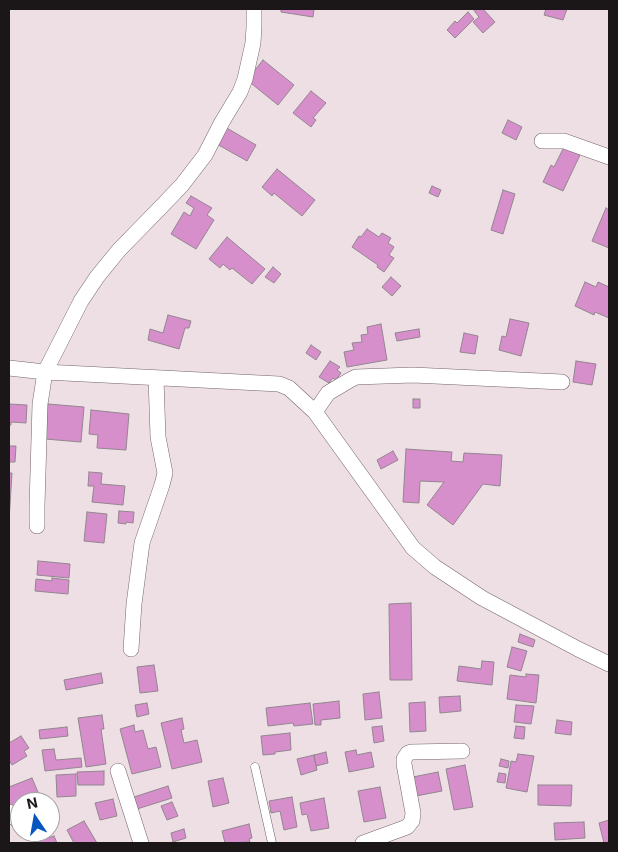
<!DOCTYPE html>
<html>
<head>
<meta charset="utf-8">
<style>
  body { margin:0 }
  #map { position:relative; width:618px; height:852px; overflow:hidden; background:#eedfe5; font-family:Inter,sans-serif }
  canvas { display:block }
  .frame { position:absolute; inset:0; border:10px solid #1b1618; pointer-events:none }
  .north { position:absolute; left:10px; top:792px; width:50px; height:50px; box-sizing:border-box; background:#fff; border:1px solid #a4a2a3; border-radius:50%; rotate:348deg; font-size:14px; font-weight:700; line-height:20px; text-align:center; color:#1b1618 }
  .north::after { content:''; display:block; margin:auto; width:18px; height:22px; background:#0856c0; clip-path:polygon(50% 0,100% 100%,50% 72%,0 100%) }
</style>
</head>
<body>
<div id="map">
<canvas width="618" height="852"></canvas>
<div class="frame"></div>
<div class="north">N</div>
</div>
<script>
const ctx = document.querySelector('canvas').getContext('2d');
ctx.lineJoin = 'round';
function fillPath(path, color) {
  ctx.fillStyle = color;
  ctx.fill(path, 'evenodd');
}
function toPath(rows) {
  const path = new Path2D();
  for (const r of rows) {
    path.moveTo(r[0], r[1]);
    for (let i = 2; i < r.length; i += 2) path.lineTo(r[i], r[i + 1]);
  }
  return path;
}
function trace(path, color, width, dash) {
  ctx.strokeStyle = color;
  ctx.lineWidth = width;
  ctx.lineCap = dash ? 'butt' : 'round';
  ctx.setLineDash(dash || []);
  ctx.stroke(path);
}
const building = toPath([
  [281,9,314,9,313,17,281,12,281,9],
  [473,9,483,9,495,22,483,33,473,22,479,17,473,9],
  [546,9,567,9,563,20,544,15,546,9],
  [468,12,474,19,455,38,447,30,455,21,457,23,468,12],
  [263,60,294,85,278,105,247,80,263,60],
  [311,91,326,103,313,118,316,120,311,127,293,113,311,91],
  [508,120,522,127,516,140,502,133,508,120],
  [225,127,256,145,247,161,215,143,225,127],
  [564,147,580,155,563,191,543,182,551,165,554,167,564,147],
  [277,169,315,200,302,216,274,193,272,196,262,187,277,169],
  [432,186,441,190,438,197,429,193,432,186],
  [503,190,515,194,503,234,491,230,503,190],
  [191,196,212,208,207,215,214,220,196,249,171,234,184,212,190,216,194,208,186,203,191,196],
  [606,208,609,210,609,248,592,241,606,208],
  [367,229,379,237,382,233,391,238,388,243,394,247,389,255,394,258,384,272,377,267,378,265,352,247,359,236,361,237,367,229],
  [227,237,265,269,252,284,232,268,230,270,223,264,220,268,209,259,227,237],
  [273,267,281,274,274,283,265,277,273,267],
  [391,277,401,286,392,296,382,287,391,277],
  [585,282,596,287,598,282,609,287,609,318,595,312,594,315,575,306,585,282],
  [168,315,191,321,189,328,185,328,179,349,148,340,150,329,163,333,168,315],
  [510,319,529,323,521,356,499,350,502,336,506,337,510,319],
  [381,324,387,360,347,367,344,352,354,350,352,343,362,342,361,335,368,334,367,327,381,324],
  [419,329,420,337,397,341,395,333,419,329],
  [464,333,478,336,475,354,460,352,464,333],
  [311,345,321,352,316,360,306,353,311,345],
  [330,361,340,367,337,370,341,373,336,380,333,378,329,383,319,377,330,361],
  [576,361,596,364,592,385,573,382,576,361],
  [413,399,420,399,420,408,413,408,413,399],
  [9,404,27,405,26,423,11,422,11,425,9,425,9,404],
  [48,404,84,407,81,442,45,439,48,404],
  [91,410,129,414,126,450,97,448,98,435,89,434,91,410],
  [9,446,16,446,15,462,9,462,9,446],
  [406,449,452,452,451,461,463,462,464,453,502,455,500,486,483,484,453,525,427,505,444,482,420,481,419,503,403,502,406,449],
  [393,451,398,460,381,469,377,460,393,451],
  [89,472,102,473,101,484,125,486,123,505,92,502,94,486,88,486,89,472],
  [9,473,12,473,9,521,9,473],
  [119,511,134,512,133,523,126,522,126,524,118,523,119,511],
  [87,512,107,514,104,543,84,541,87,512],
  [38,561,70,564,69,578,37,575,38,561],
  [52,578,69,580,68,594,35,591,36,579,52,581,52,578],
  [411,603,412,680,390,680,389,604,411,603],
  [520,634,535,640,533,647,518,642,520,634],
  [512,647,527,651,521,671,507,667,512,647],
  [482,661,494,662,492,685,457,681,459,666,481,669,482,661],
  [154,665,158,691,140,693,137,667,154,665],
  [101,673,103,683,66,690,64,680,101,673],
  [526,674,539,675,536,703,507,699,510,675,526,677,526,674],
  [379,692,382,718,365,720,363,694,379,692],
  [460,696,461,711,440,713,439,697,460,696],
  [339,701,340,718,321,720,321,725,315,725,313,704,339,701],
  [425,702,426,731,410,732,409,703,425,702],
  [147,703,149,714,137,717,135,705,147,703],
  [310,703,313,724,294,726,293,723,268,726,266,708,310,703],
  [516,705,534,706,531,724,514,722,516,705],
  [102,715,104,729,101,729,106,764,86,767,78,718,102,715],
  [182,718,184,729,181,730,184,743,197,740,202,762,172,769,161,723,182,718],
  [557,720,572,722,571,735,555,733,557,720],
  [134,725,135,732,143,730,148,749,156,747,161,767,132,774,120,729,134,725],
  [382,726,384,741,374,743,372,727,382,726],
  [516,726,525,727,524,739,514,738,516,726],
  [67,727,68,736,40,739,39,730,67,727],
  [290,733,291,750,275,752,275,754,263,755,261,736,290,733],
  [21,736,29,748,24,751,27,756,12,765,9,760,9,743,21,736],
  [54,749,56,760,81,758,82,767,45,771,42,750,54,749],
  [356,750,357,755,371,752,374,767,349,772,345,752,356,750],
  [326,752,328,763,316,766,314,755,326,752],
  [518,754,534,756,527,792,506,788,511,761,516,762,518,754],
  [314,755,317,770,301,775,297,759,314,755],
  [501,759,509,761,508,768,499,766,501,759],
  [465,765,473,807,454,810,446,769,465,765],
  [104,771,104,785,78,785,77,772,104,771],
  [438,772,442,791,416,796,413,777,438,772],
  [499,773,506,774,505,783,497,782,499,773],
  [76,774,76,796,57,797,56,775,76,774],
  [32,778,40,797,27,802,20,802,20,805,9,809,9,787,32,778],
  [223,778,229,803,213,807,208,781,223,778],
  [538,785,572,785,571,806,538,805,538,785],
  [168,786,172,798,137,809,134,797,168,786],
  [380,787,386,818,364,822,358,791,380,787],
  [292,797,297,827,284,830,280,811,271,813,269,801,292,797],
  [324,798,329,828,311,831,307,814,302,815,300,803,324,798],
  [113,799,117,816,100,820,95,803,113,799],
  [172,802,178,816,167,820,161,806,172,802],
  [609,820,609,843,604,843,599,823,609,820],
  [84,821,97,843,74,843,67,830,84,821],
  [584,822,585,838,555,840,554,823,584,822],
  [249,824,252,838,249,839,250,842,225,843,222,831,249,824],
  [184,829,186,838,173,842,171,833,184,829],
  [54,836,57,843,39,843,38,841,54,836]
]);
fillPath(building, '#d68fcb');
trace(building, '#91868f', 1);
const lane = toPath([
  [255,767,272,843]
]);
const street = toPath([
  [542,141,564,141,609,157],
  [9,368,45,372,279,384,289,388,315,412,413,548,435,567,482,598,578,649,609,664],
  [315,412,328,393,350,380,356,377,413,375,562,382],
  [37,526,37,506,40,404,45,372,81,301,97,277,119,250,160,208,182,185,205,155,222,122,240,92,245,79,253,43,254,27,254,9],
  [131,649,134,604,142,543,162,485,165,473,158,437,156,378],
  [118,771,141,843],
  [9,812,20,823],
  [29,832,30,833],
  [363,843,407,827,412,821,413,813,404,764,404,759,408,753,411,752,462,751]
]);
trace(lane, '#73656b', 9);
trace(street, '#73656b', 16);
trace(lane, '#fff', 8);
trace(street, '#fff', 15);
</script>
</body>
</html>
